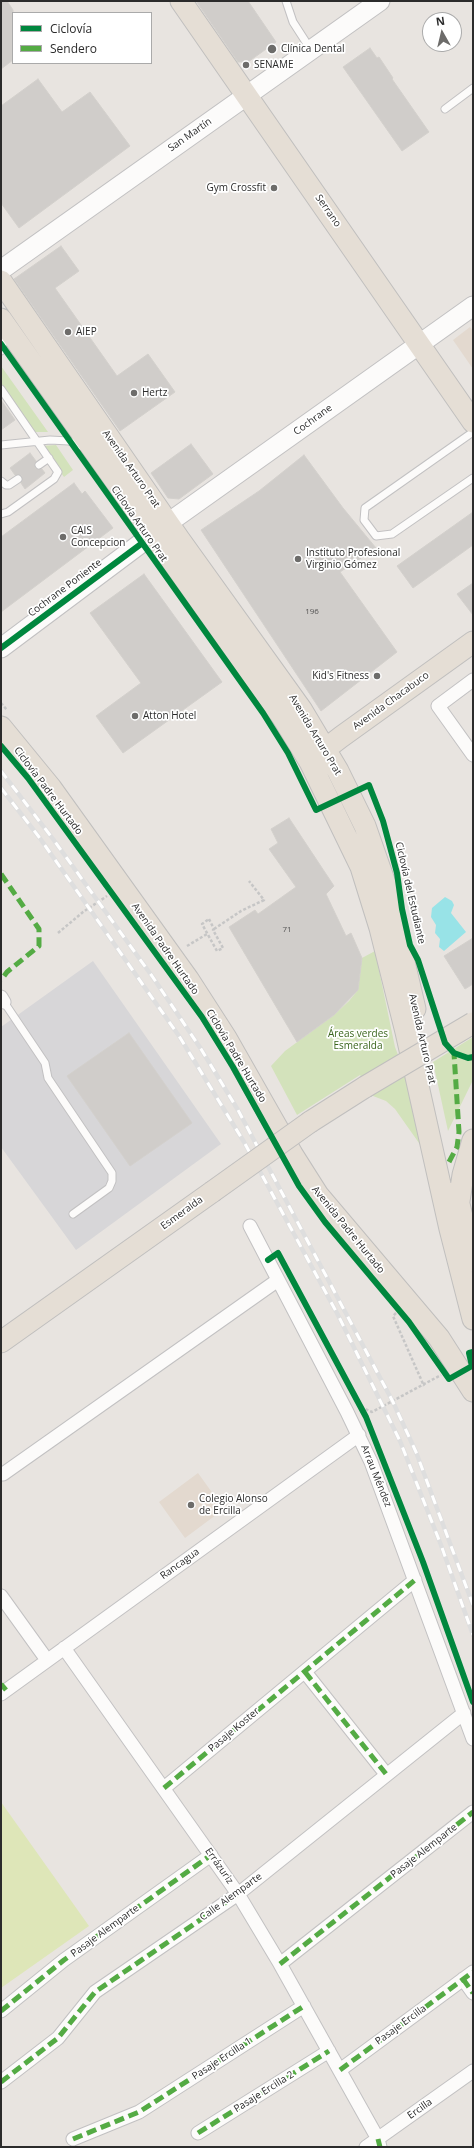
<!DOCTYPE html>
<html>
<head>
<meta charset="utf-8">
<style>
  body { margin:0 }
  #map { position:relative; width:474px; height:2148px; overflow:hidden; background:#e8e4e0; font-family:"Open Sans",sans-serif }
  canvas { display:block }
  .frame { position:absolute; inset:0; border:2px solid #2b2b2b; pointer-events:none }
  .legend { position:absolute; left:12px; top:12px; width:140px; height:52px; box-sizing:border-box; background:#fff; border:1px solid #aaa; margin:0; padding:5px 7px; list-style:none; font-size:12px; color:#2b2b2b }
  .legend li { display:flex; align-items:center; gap:8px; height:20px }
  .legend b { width:20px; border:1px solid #aaa }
  .north { position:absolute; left:422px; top:12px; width:40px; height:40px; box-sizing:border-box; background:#fff; border:1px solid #aaa; border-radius:50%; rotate:352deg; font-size:11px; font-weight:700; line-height:16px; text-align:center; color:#2b2b2b }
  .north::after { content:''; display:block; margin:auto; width:14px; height:18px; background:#6d6c6a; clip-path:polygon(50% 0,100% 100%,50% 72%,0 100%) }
</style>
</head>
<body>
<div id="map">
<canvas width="474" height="2148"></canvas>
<div class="frame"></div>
<ul class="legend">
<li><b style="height:5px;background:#00873e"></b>Ciclovía</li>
<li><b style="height:5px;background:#54ab44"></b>Sendero</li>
</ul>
<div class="north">N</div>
</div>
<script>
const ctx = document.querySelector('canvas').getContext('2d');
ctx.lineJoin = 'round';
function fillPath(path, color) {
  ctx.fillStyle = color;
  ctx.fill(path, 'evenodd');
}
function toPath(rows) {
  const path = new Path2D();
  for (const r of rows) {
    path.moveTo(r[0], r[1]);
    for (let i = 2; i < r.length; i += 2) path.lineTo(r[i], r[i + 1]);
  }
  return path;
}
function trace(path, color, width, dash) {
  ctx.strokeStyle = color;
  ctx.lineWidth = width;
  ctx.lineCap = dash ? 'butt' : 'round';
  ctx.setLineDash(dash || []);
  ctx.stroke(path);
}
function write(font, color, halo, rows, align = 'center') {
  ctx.font = font + ' "Open Sans",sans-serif';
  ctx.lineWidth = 3.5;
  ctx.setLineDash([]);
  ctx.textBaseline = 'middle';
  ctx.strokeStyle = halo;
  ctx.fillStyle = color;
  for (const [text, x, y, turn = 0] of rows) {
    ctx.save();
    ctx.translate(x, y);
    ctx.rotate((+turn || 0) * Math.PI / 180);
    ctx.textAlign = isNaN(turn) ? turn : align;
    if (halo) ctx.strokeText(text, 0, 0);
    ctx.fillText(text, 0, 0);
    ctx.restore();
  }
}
fillPath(toPath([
  [93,961,221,1144,76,1250,1,1147,1,1027]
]), '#d7d6d8');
fillPath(toPath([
  [470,327,473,331,473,369,453,340],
  [198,1473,224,1509,185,1538,159,1502]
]), '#e3d9cf');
fillPath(toPath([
  [1,366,48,432,35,432,1,383],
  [56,445,73,470,64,477,42,446],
  [375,951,395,1047,427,1130,438,1170,395,1109,386,1101,373,1096,360,1075,297,1115,271,1066,285,1051,334,1015,349,1001,358,990,362,958],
  [473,1037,473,1080,448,1131,433,1062]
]), '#d3e2bb');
fillPath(toPath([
  [1,1802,89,1926,1,1988]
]), '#dee6b8');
fillPath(toPath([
  [445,897,452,901,454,905,451,913,466,932,444,951,439,947,440,939,435,933,436,925,431,917,432,908]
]), '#98e3e7');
const building = toPath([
  [1,1,7,1,13,10,13,60,1,69,1,1],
  [196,1,248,1,276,42,248,62,238,62,196,1],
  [370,48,377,58,379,57,393,78,392,79,429,132,402,151,343,67,370,48],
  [38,79,62,112,90,92,130,146,19,228,1,203,1,106,38,79],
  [61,246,79,271,55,288,117,376,148,354,175,392,120,431,14,279,61,246],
  [1,400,15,420,1,430,1,400],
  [191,444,213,474,179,499,168,498,151,473,191,444],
  [30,453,36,461,35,468,42,469,45,473,25,489,21,483,22,476,15,475,10,468,30,453],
  [304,455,343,508,376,548,340,572,397,652,321,711,201,530,259,491,304,455],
  [74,483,82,494,85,491,113,528,1,612,1,537,74,483],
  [473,512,473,545,413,588,397,566,473,512],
  [144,574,222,682,123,753,96,716,141,683,90,613,144,574],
  [473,583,473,615,457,594,473,583],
  [289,818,334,886,326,894,346,936,351,933,362,958,358,990,334,1015,297,1042,229,927,255,910,258,914,296,887,269,849,278,843,271,829,289,818],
  [473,938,473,984,465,989,444,956,473,938],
  [129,1033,192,1123,130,1166,67,1076,129,1033]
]);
fillPath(building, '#d0cdca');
trace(building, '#d3d0cc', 1);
const lane = toPath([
  [286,1,293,22,311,50],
  [445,109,473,88],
  [1,351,6,334],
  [1,389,58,472,54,479,8,512,1,514],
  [473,432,365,508,364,520,376,536,392,534,473,478],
  [1,445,50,440,69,441,86,448],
  [39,465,49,458],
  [1,481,6,485,9,485,18,479],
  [4,1002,45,1063,48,1078,112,1173,112,1181,109,1188,73,1214]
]);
const street = toPath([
  [473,680,438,706,473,755],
  [1,997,4,1002],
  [250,1226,347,1412,371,1462,473,1739],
  [3,1474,278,1280],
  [1,1596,47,1660],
  [64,1648,238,1894,280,1964,378,2139,380,2147],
  [305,1672,386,1774],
  [1,1694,359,1435],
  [164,1788,415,1580],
  [280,1964,473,1812],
  [463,1979,473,1993],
  [1,2011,64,1960,211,1855],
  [340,2070,473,1972],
  [1,2082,58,2038,95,1992,238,1894,464,1713],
  [198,2133,329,2051],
  [73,2139,139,2112,304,2006],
  [366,2147,473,2071]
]);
const secondary = toPath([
  [1,270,380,1],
  [1,648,168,523,473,306]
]);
const primary = toPath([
  [181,1,473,422],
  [1,281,179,539,301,709,338,771,365,826,387,889,415,1009],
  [1,319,283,718,310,762,361,867,380,928,406,1032,450,1229,473,1319],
  [1,727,51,788,188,979,226,1038,292,1154,318,1195,439,1338,473,1391],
  [315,757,341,737,473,642],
  [310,1122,365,1087],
  [456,1192,473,1261],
  [459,1201,463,1175,473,1140],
  [1,1342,212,1192]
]);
trace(lane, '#c2c1c2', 9);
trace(street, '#c2c1c2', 15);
trace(secondary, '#c2c1c2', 21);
trace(primary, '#c0bfbe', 23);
trace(toPath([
  [1,703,7,710],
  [209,919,214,929,213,930,223,948,217,951,202,924,209,919],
  [214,929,241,911,264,900,249,881],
  [58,933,83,912,107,896],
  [187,946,207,934],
  [396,1313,393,1316,424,1386],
  [361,1407,372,1412,441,1375]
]), '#c6c6c6', 2.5, [3, 2]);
trace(lane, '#fcfbfa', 7);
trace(street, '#fcfbfa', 13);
trace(secondary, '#fcfbfa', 19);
trace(primary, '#e5ded5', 21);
const rail = toPath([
  [1,771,53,839,152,976,201,1049,238,1110,393,1402,416,1452,473,1605],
  [1,788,39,837,179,1036,244,1142,338,1315,400,1441,441,1545,473,1635]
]);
trace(rail, '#dedede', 4.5);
trace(rail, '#fff', 3, [9]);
const primaryBridge = toPath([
  [365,1087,473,1023],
  [212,1192,310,1122]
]);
trace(primaryBridge, '#c0bfbe', 23, []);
trace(primaryBridge, '#e5ded5', 21);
trace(toPath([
  [1,874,39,929,39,946,7,972,1,980],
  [449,1162,457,1147,459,1132,454,1053],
  [305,1672,386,1774],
  [1,1684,6,1690],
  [164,1788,415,1580],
  [280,1964,473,1812],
  [463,1979,473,1993],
  [1,2011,64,1960,211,1855],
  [340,2070,473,1972],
  [1,2082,58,2038,95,1992,238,1894],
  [198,2133,329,2051],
  [73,2139,139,2112,304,2006],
  [378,2139,380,2147]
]), '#54ab44', 5, [10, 5]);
trace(toPath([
  [1,344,263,713,288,753,316,810,369,785,383,821,397,873,402,909,410,945,418,960,445,1043,454,1053,468,1058,473,1057],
  [1,648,141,544],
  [1,746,28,778,202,1017,233,1067,299,1186,325,1222,409,1322,449,1379,472,1366,469,1353,473,1352],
  [268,1260,278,1253,366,1417,423,1562,473,1702]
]), '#00873e', 6);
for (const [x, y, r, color] of [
  [272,49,5,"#6d6c6a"],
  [246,65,4,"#6d6c6a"],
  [274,188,4,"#6d6c6a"],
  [68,332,4,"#6d6c6a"],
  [134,393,4,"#6d6c6a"],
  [63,537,4,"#6d6c6a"],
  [298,559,4,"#6d6c6a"],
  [377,676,4,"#6d6c6a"],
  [135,716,4,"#6d6c6a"],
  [191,1505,4,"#6d6c6a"]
]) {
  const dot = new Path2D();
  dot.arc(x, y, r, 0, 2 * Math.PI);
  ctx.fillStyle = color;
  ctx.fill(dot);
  trace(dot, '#fff', 1.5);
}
write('8px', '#555454', null, [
  ["196",312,612],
  ["71",287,930]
]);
write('10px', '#2b2b2b', '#fff', [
  ["Clínica Dental",281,49],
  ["SENAME",254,65],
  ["Gym Crossfit",266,188,"right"],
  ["AIEP",76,332],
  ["Hertz",142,393],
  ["CAIS",71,531],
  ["Concepcion",71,543],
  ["Instituto Profesional",306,553],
  ["Virginio Gómez",306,565],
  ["Kid's Fitness",369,676,"right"],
  ["Atton Hotel",143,716],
  ["Colegio Alonso",199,1499],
  ["de Ercilla",199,1511]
], 'left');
write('10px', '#2b2b2b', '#fff', [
  ["San Martín",190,135,-35],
  ["Serrano",328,211,55],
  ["Cochrane",313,420,-36],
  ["Avenida Arturo Prat",131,469,55],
  ["Ciclovía Arturo Prat",139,524,55],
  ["Cochrane Poniente",65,588,-37],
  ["Avenida Chacabuco",391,701,-36],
  ["Avenida Arturo Prat",315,735,59],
  ["Ciclovía Padre Hurtado",48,791,53],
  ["Ciclovía del Estudiante",410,893,77],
  ["Avenida Padre Hurtado",165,949,55],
  ["Avenida Arturo Prat",422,1039,77],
  ["Ciclovía Padre Hurtado",236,1056,59],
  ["Esmeralda",182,1213,-36],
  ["Avenida Padre Hurtado",348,1230,51],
  ["Arrau Méndez",376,1476,68],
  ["Rancagua",180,1564,-36],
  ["Pasaje Koster",234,1730,-40],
  ["Pasaje Alemparte",424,1851,-38],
  ["Errázuriz",219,1866,55],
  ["Calle Alemparte",231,1897,-36],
  ["Pasaje Alemparte",105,1931,-36],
  ["Pasaje Ercilla",401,2025,-36],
  ["Pasaje Ercilla 1",222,2059,-33],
  ["Pasaje Ercilla 2",264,2092,-32],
  ["Ercilla",420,2109,-35]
]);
write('10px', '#3a651d', '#fff', [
  ["Áreas verdes",358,1034],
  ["Esmeralda",358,1046]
]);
</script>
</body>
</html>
